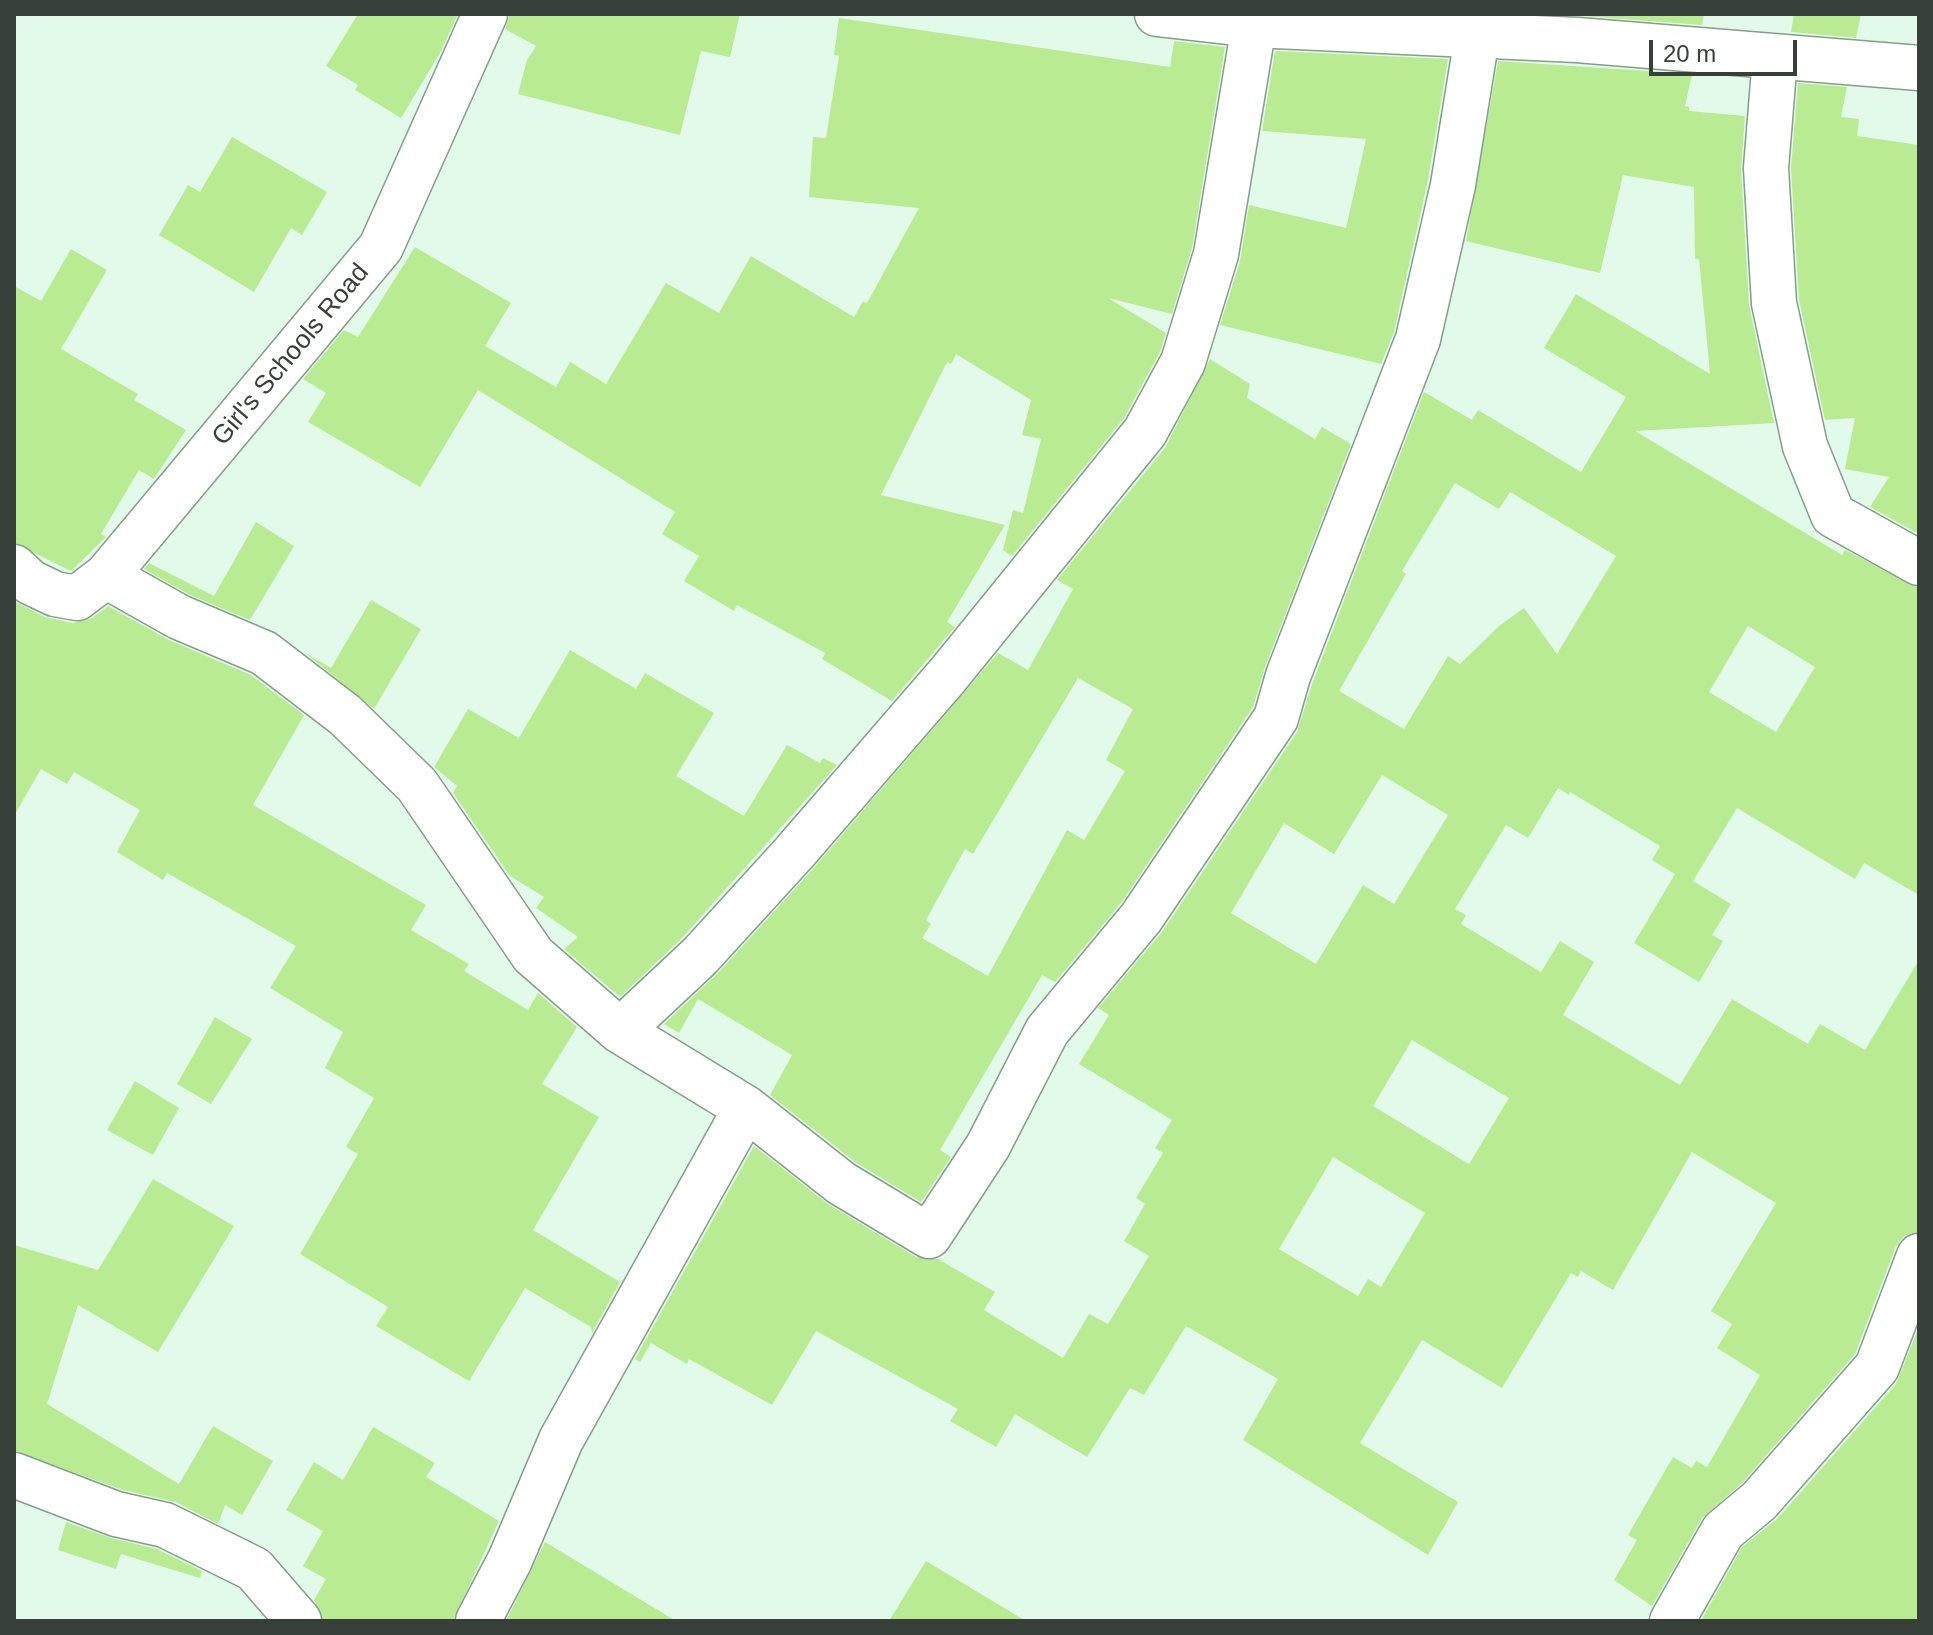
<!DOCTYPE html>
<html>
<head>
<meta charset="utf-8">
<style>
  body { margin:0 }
  #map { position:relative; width:1933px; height:1635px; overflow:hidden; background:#e2faea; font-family:Helvetica,sans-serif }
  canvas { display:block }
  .frame { position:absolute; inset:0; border:16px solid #364039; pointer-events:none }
  .scale { position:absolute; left:1649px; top:40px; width:148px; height:36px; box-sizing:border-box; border:4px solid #364039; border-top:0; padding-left:10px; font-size:24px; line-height:28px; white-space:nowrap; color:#364039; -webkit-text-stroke:6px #fff; paint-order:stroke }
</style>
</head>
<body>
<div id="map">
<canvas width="1933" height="1635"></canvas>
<div class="frame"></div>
<div class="scale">20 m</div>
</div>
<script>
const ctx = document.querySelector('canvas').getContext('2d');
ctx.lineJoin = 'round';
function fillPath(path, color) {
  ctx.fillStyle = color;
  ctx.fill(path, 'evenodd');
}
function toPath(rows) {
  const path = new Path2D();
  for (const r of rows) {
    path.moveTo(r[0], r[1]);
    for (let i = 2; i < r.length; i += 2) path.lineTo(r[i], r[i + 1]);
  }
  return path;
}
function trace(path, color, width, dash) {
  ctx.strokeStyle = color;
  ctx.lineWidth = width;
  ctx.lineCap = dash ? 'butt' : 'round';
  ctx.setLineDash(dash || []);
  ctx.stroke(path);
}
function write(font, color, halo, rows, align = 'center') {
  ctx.font = font + ' Helvetica,sans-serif';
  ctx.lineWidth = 6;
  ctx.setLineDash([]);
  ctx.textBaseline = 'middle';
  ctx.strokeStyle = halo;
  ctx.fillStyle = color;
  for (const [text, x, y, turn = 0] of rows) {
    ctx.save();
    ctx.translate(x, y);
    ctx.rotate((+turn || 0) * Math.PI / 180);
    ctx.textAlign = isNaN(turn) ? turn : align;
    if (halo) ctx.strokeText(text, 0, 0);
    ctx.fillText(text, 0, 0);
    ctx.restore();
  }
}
fillPath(toPath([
  [358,14,458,14,440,53,401,118,355,90,358,85,326,66],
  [510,14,740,14,730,57,701,51,680,135,518,94,527,60,536,46,505,29],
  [1556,14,1704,14,1702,25],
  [1794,14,1861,14,1856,38,1791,32],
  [839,18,1170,67,1174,41,1225,47,1192,248,1172,314,1108,298,1166,333,1160,352,1124,418,1012,556,1003,550,1013,510,1023,513,1041,439,1022,435,1031,400,956,354,951,364,947,362,881,495,1005,525,947,622,955,627,892,701,822,659,825,653,737,605,734,611,684,581,699,556,662,534,675,512,478,390,420,487,308,422,326,393,303,379,344,330,358,337,415,247,511,303,485,346,556,387,570,362,606,384,666,283,719,313,751,256,854,317,863,301,867,303,919,208,809,197,813,137,826,138,839,56,834,55],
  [1275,51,1448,59,1428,180,1394,332,1381,364,1220,325,1240,261,1249,205,1346,228,1366,139,1262,131],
  [1498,61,1692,74,1685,106,1689,107,1689,111,1745,116,1741,169,1749,305,1774,423,1635,431,1842,555,1845,550,1919,588,1919,895,1864,863,1855,879,1737,808,1693,881,1731,904,1712,935,1723,941,1699,982,1634,943,1675,874,1652,860,1660,846,1570,792,1569,795,1558,788,1528,838,1506,825,1455,909,1466,915,1461,924,1541,972,1560,941,1594,962,1563,1015,1680,1085,1732,999,1808,1044,1820,1024,1865,1050,1919,960,1919,1232,1904,1236,1896,1246,1855,1354,1742,1483,1702,1518,1652,1606,1614,1580,1637,1540,1628,1535,1673,1457,1692,1468,1696,1461,1707,1467,1760,1375,1717,1348,1732,1324,1711,1311,1776,1203,1692,1152,1613,1290,1581,1271,1578,1277,1571,1273,1502,1388,1422,1340,1360,1443,1458,1502,1428,1555,1243,1440,1278,1379,1186,1326,1144,1395,1130,1388,1087,1457,1015,1414,996,1447,950,1421,958,1409,816,1331,772,1405,689,1359,687,1364,651,1343,640,1362,635,1359,754,1146,828,1204,916,1257,938,1259,995,1292,984,1310,1063,1358,1089,1314,1108,1324,1149,1256,1124,1241,1145,1204,1136,1198,1163,1153,1155,1148,1172,1120,1079,1064,1109,1015,1098,1008,1162,932,1297,732,1312,684,1424,392,1472,420,1478,410,1581,472,1626,397,1544,348,1576,294,1710,374,1699,259,1695,259,1694,187,1623,175,1600,273,1466,241],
  [1455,483,1499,509,1510,492,1616,556,1557,654,1524,608,1499,626,1460,664,1448,656,1404,729,1339,691,1406,574,1402,571],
  [1748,626,1815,667,1776,732,1709,692],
  [1382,775,1448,815,1394,904,1363,885,1316,964,1231,913,1284,823,1334,854],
  [1412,1040,1509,1098,1469,1164,1373,1106],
  [1333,1157,1425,1213,1381,1287,1368,1279,1358,1296,1279,1249],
  [1798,83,1847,87,1841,117,1859,119,1857,136,1919,145,1919,534,1870,507,1889,477,1845,469,1855,418,1825,420,1799,300,1791,168],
  [232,137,327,192,302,235,291,228,254,292,159,235,188,185,200,192],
  [71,249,107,270,61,349,138,394,134,400,186,430,154,479,139,470,101,534,106,537,71,571,14,543,14,286,41,301],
  [1210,359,1250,384,1247,398,1315,439,1322,427,1351,444,1265,667,1253,707,1121,903,1055,982,1042,975,940,1150,951,1157,921,1202,855,1162,770,1095,792,1055,698,999,679,1033,664,1024,718,973,812,870,998,653,1028,670,1073,589,1057,580,1165,448],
  [1078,678,1133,709,1106,760,1125,771,1084,840,1067,830,988,976,922,938,931,924,926,920,965,849,973,854],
  [256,522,294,546,250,620,190,595,144,569,149,563,214,596],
  [371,600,421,629,374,709,304,652,331,668],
  [14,601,45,617,73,623,92,618,108,606,169,640,251,675,304,715,253,805,426,905,411,930,469,964,464,971,528,1010,538,993,577,1027,542,1084,599,1117,533,1230,620,1282,592,1333,591,1327,525,1288,469,1381,376,1326,388,1307,300,1254,358,1154,346,1147,374,1098,325,1068,343,1032,270,988,296,946,167,873,163,880,117,852,140,810,74,772,67,784,41,769,14,816],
  [570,650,636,689,645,673,714,713,676,776,744,816,787,745,820,763,823,758,837,765,682,938,620,997,564,949,578,937,536,908,544,897,510,876,453,793,457,786,434,767,468,709,519,738],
  [215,1017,252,1039,211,1104,177,1084],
  [135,1081,179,1108,153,1155,107,1130],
  [153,1179,234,1226,158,1352,78,1305,47,1404,179,1484,213,1426,273,1461,242,1515,225,1505,218,1524,176,1502,123,1490,14,1451,14,1245,98,1270],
  [1919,1327,1919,1621,1701,1621,1742,1547,1778,1518,1896,1384],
  [373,1427,435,1463,426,1477,499,1521,453,1621,323,1621,314,1600,326,1579,303,1566,323,1531,286,1510,314,1462,343,1480],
  [66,1522,111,1538,157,1549,202,1571,200,1578,121,1554,116,1569,58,1550],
  [545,1542,676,1621,506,1621],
  [926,1561,1026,1621,889,1621]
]), '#b9eb92');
const street = toPath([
  [1775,58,1766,168,1774,303,1805,446,1833,515,1919,563],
  [14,567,30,582,55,594,77,598,106,576,381,247,485,14],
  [106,576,179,617,264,653,345,715,417,785,533,955,620,1031,746,1108,841,1183,929,1236,988,1146,1047,1031,1141,918,1276,718,1288,676,1418,339,1453,185,1477,37],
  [620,1031,700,956,794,853,948,675,1145,432,1183,362,1216,254,1254,25],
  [14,1475,116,1514,165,1525,254,1569,299,1621],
  [478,1621,510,1560,561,1440,746,1108],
  [1672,1621,1723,1531,1759,1501,1877,1367,1919,1256]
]);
const secondary = toPath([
  [1157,14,1254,25,1577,40,1919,68]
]);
trace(street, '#869c8d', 47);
trace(secondary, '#869c8d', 47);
trace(street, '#fff', 44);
trace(secondary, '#fff', 44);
write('26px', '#364039', '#fff', [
  ["Girl's Schools Road",291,355,-50]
]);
</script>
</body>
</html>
